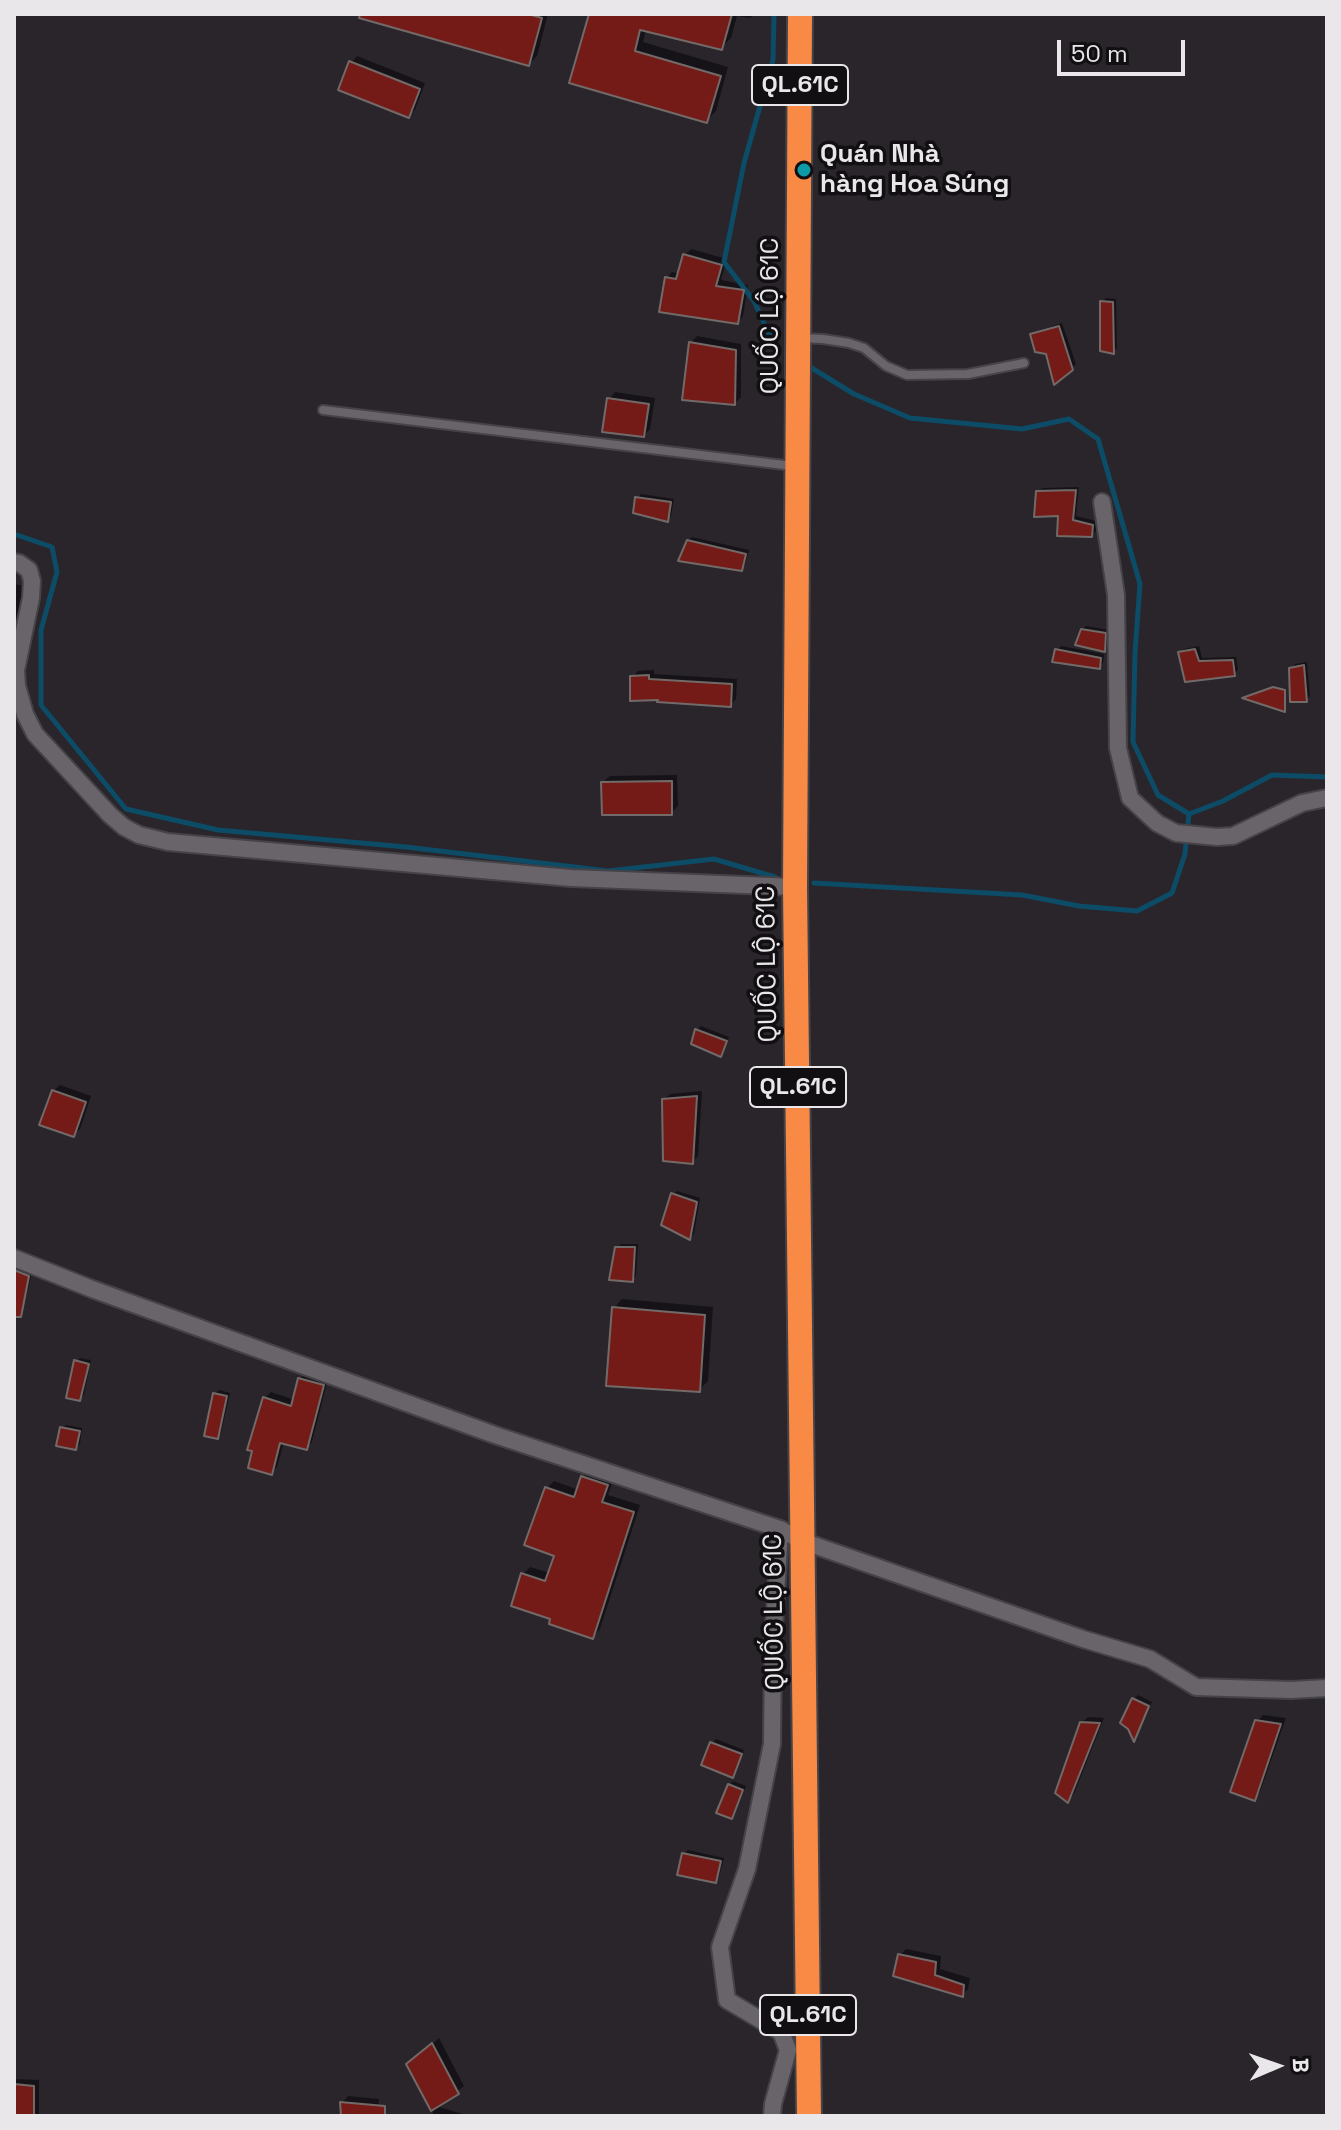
<!DOCTYPE html>
<html>
<head>
<meta charset="utf-8">
<style>
  body { margin:0 }
  #map { position:relative; width:1341px; height:2130px; overflow:hidden; background:#29252b; font-family:"Space Grotesk",sans-serif }
  canvas { display:block }
  .frame { position:absolute; inset:0; border:16px solid #e9e7ea; pointer-events:none }
  .north { position:absolute; left:1237px; top:2026px; width:80px; height:80px; -webkit-text-stroke:6px #110f11; paint-order:stroke; rotate:88deg; font-size:22px; font-weight:700; line-height:32px; text-align:center; color:#e9e7ea }
  .north::after { content:''; display:block; margin:auto; width:28px; height:36px; background:#e9e7ea; clip-path:polygon(50% 0,100% 100%,50% 72%,0 100%) }
  .scale { position:absolute; left:1057px; top:40px; width:128px; height:36px; box-sizing:border-box; border:4px solid #e9e7ea; border-top:0; padding-left:10px; font-size:24px; line-height:28px; white-space:nowrap; color:#e9e7ea; -webkit-text-stroke:6px #110f11; paint-order:stroke }
</style>
</head>
<body>
<div id="map">
<canvas width="1341" height="2130"></canvas>
<div class="frame"></div>
<div class="north">B</div>
<div class="scale">50 m</div>
</div>
<script>
const ctx = document.querySelector('canvas').getContext('2d');
ctx.lineJoin = 'round';
function fillPath(path, color) {
  ctx.fillStyle = color;
  ctx.fill(path, 'evenodd');
}
function toPath(rows) {
  const path = new Path2D();
  for (const r of rows) {
    path.moveTo(r[0], r[1]);
    for (let i = 2; i < r.length; i += 2) path.lineTo(r[i], r[i + 1]);
  }
  return path;
}
function trace(path, color, width, dash) {
  ctx.strokeStyle = color;
  ctx.lineWidth = width;
  ctx.lineCap = dash ? 'butt' : 'round';
  ctx.setLineDash(dash || []);
  ctx.stroke(path);
}
function write(font, color, halo, rows, align = 'center') {
  ctx.font = font + ' "Space Grotesk",sans-serif';
  ctx.lineWidth = 7;
  ctx.setLineDash([]);
  ctx.textBaseline = 'middle';
  ctx.strokeStyle = halo;
  ctx.fillStyle = color;
  for (const [text, x, y, turn = 0] of rows) {
    ctx.save();
    ctx.translate(x, y);
    ctx.rotate((+turn || 0) * Math.PI / 180);
    ctx.textAlign = isNaN(turn) ? turn : align;
    if (halo) ctx.strokeText(text, 0, 0);
    ctx.fillText(text, 0, 0);
    ctx.restore();
  }
}
fillPath(toPath([
  [352,14,548,14,537,56,529,64],
  [582,14,755,14,750,18,737,16,731,38,722,47,646,29,643,42,728,67,716,111,707,120,590,16],
  [357,56,425,83,415,110,408,116,351,63],
  [691,249,727,259,721,280,748,285,743,316,738,322,667,278,672,272,680,274,685,255],
  [1106,298,1116,299,1117,348,1113,352,1102,302],
  [1062,323,1076,364,1071,368,1033,334,1037,331],
  [697,336,741,344,741,397,735,403,691,343],
  [615,392,655,398,650,429,644,435,609,399],
  [1079,487,1076,516,1096,521,1096,531,1092,535,1060,514,1038,492,1042,488],
  [641,494,674,499,671,516,667,520,637,498],
  [692,537,749,550,745,565,741,569,688,541],
  [14,584,26,586,19,620,14,625],
  [1086,626,1109,630,1108,646,1105,649,1082,630],
  [1061,646,1104,654,1103,663,1099,666,1057,650],
  [1199,646,1202,658,1236,657,1238,670,1234,674,1187,679,1180,653,1184,649],
  [1307,662,1310,696,1306,700,1291,669,1295,664],
  [654,670,654,674,737,679,736,699,730,705,632,677,638,671],
  [677,775,678,806,671,813,603,782,610,776],
  [701,1026,729,1037,724,1050,720,1054,693,1043,697,1030],
  [60,1085,91,1096,80,1129,73,1135,53,1091],
  [702,1091,698,1156,692,1162,664,1100,670,1094],
  [677,1191,700,1198,694,1234,690,1238,673,1194],
  [621,1244,638,1244,636,1276,632,1279,617,1248],
  [21,1268,32,1272,27,1294,24,1298,14,1296,17,1271],
  [622,1299,713,1307,708,1381,699,1390,614,1308],
  [80,1358,91,1360,84,1395,80,1399,76,1362],
  [306,1373,328,1379,312,1442,306,1448,284,1442,277,1467,271,1473,265,1398,271,1392,295,1400,300,1379],
  [219,1390,230,1393,221,1433,217,1437,215,1394],
  [66,1425,82,1428,80,1444,76,1448,62,1428],
  [590,1470,614,1478,608,1495,640,1505,600,1629,593,1637,553,1618,523,1574,530,1567,550,1573,557,1555,547,1488,554,1481,579,1490,583,1477],
  [1138,1695,1152,1702,1134,1738,1134,1699],
  [1263,1715,1286,1718,1260,1792,1254,1799,1257,1722],
  [1088,1717,1104,1718,1074,1794,1068,1800,1082,1723],
  [716,1739,744,1750,736,1771,732,1775,704,1764,712,1743],
  [733,1781,746,1786,735,1813,731,1817,730,1785],
  [688,1850,724,1858,719,1877,715,1881,684,1854],
  [906,1949,941,1956,940,1969,970,1978,968,1989,962,1995,900,1955],
  [439,2038,464,2086,436,2106,469,2116,433,2116,433,2111,409,2065],
  [14,2079,39,2080,39,2116,14,2116],
  [348,2096,379,2099,378,2116,343,2116,342,2103]
]), '#0007');
trace(toPath([
  [774,14,773,60,744,163,724,262,754,301,776,349],
  [810,367,854,394,910,418,1022,429,1069,419,1098,439,1140,584,1135,653,1133,742,1158,795,1189,814,1223,801,1272,775,1327,777],
  [14,534,52,547,57,572,41,630,41,705,126,809,218,830,406,847,608,871,714,859,775,877],
  [814,883,1022,895,1079,906,1137,911,1172,893,1185,854,1189,814]
]), '#0c4c66', 5);
const building = toPath([
  [360,14,528,14,542,18,529,66,359,18,360,14],
  [589,14,732,14,722,50,640,30,635,51,721,76,707,123,569,83,589,14],
  [349,61,420,89,409,118,338,90,349,61],
  [683,254,722,265,716,286,744,290,738,324,659,312,665,277,676,279,683,254],
  [1100,301,1113,302,1114,354,1100,351,1100,301],
  [1059,326,1073,370,1054,385,1046,354,1035,352,1030,334,1059,326],
  [689,342,736,350,735,405,682,400,689,342],
  [607,398,649,404,644,437,602,432,607,398],
  [1076,490,1073,520,1093,525,1092,537,1057,536,1058,516,1034,517,1036,491,1076,490],
  [635,497,671,502,668,522,633,513,635,497],
  [687,540,746,554,742,571,678,561,687,540],
  [1081,629,1106,633,1105,652,1075,645,1081,629],
  [1055,649,1101,658,1100,669,1052,662,1055,649],
  [1195,649,1199,661,1233,660,1235,676,1185,682,1178,652,1195,649],
  [1304,665,1307,702,1290,702,1289,668,1304,665],
  [649,675,649,679,732,684,731,707,657,702,658,700,630,701,630,676,649,675],
  [1273,687,1285,690,1285,712,1242,698,1273,687],
  [672,781,672,815,602,815,601,782,672,781],
  [695,1029,727,1041,721,1057,691,1044,695,1029],
  [52,1090,86,1102,74,1137,39,1125,52,1090],
  [697,1096,693,1164,663,1161,662,1099,697,1096],
  [671,1193,697,1202,690,1240,661,1225,671,1193],
  [615,1247,635,1247,633,1282,609,1280,615,1247],
  [14,1270,29,1276,21,1317,14,1317,14,1270],
  [612,1307,705,1315,700,1392,606,1386,612,1307],
  [74,1360,89,1364,80,1401,66,1398,74,1360],
  [298,1378,324,1385,307,1450,280,1443,272,1475,248,1468,252,1451,247,1450,263,1397,291,1406,298,1378],
  [213,1393,227,1396,218,1439,204,1436,213,1393],
  [60,1427,80,1431,76,1450,56,1446,60,1427],
  [581,1476,608,1485,602,1502,634,1512,593,1639,549,1624,550,1619,511,1606,521,1573,545,1581,554,1556,524,1545,545,1487,574,1497,581,1476],
  [1132,1698,1149,1706,1134,1742,1128,1729,1120,1723,1132,1698],
  [1255,1720,1281,1724,1255,1801,1230,1792,1255,1720],
  [1080,1722,1100,1723,1068,1803,1055,1793,1080,1722],
  [710,1742,742,1754,733,1778,701,1765,710,1742],
  [728,1784,743,1790,732,1819,716,1813,728,1784],
  [682,1853,721,1861,716,1883,677,1875,682,1853],
  [898,1954,936,1962,935,1975,964,1985,963,1997,893,1976,898,1954],
  [432,2043,459,2094,431,2111,406,2064,432,2043],
  [14,2084,34,2086,34,2116,14,2116,14,2084],
  [340,2102,385,2106,385,2116,341,2116,340,2102]
]);
fillPath(building, '#741b17');
trace(building, '#726a68', 2);
const lane = toPath([
  [800,338,823,339,849,343,864,348,886,366,907,375,968,374,1024,363],
  [323,410,793,466]
]);
const street = toPath([
  [1102,502,1116,595,1118,748,1130,798,1157,823,1176,833,1217,837,1233,836,1302,803,1327,798],
  [14,562,19,563,29,570,32,581,31,598,16,670,17,686,25,714,35,734,110,815,124,827,139,835,168,842,571,878,795,887],
  [14,1258,92,1289,495,1435,780,1529,802,1541,1083,1639,1150,1659,1196,1687,1291,1690,1327,1688],
  [772,2116,773,2104,788,2050,781,2032,727,2000,720,1947,747,1869,772,1744,773,1642,780,1529]
]);
const highway = toPath([
  [800,14,795,887,809,2116]
]);
trace(lane, '#454347', 12);
trace(street, '#454347', 20);
trace(highway, '#454347', 28);
trace(lane, '#68646a', 8);
trace(street, '#68646a', 16);
trace(highway, '#f98a45', 24);
for (const [x, y, r, color] of [
  [804,170,8,"#0f9aa8"]
]) {
  const dot = new Path2D();
  dot.arc(x, y, r, 0, 2 * Math.PI);
  ctx.fillStyle = color;
  ctx.fill(dot);
  trace(dot, '#110f11', 3);
}
for (const [x, y, w] of [
  [800,85,96],
  [798,1087,96],
  [808,2015,96]
]) {
  const box = new Path2D();
  box.roundRect(x - w / 2, y - 20, w, 40, 6);
  ctx.fillStyle = '#110f11';
  ctx.fill(box);
  trace(box, '#e9e7ea', 2);
}
write('bold 24px', '#e9e7ea', null, [
  ["QL.61C",800,85],
  ["QL.61C",798,1087],
  ["QL.61C",808,2015]
]);
write('bold 26px', '#e9e7ea', '#110f11', [
  ["Quán Nhà",820,155],
  ["hàng Hoa Súng",820,185]
], 'left');
write('26px', '#e9e7ea', '#110f11', [
  ["QUỐC LỘ 61C",771,316,-90],
  ["QUỐC LỘ 61C",768,964,-91],
  ["QUỐC LỘ 61C",775,1612,-91]
]);
</script>
</body>
</html>
